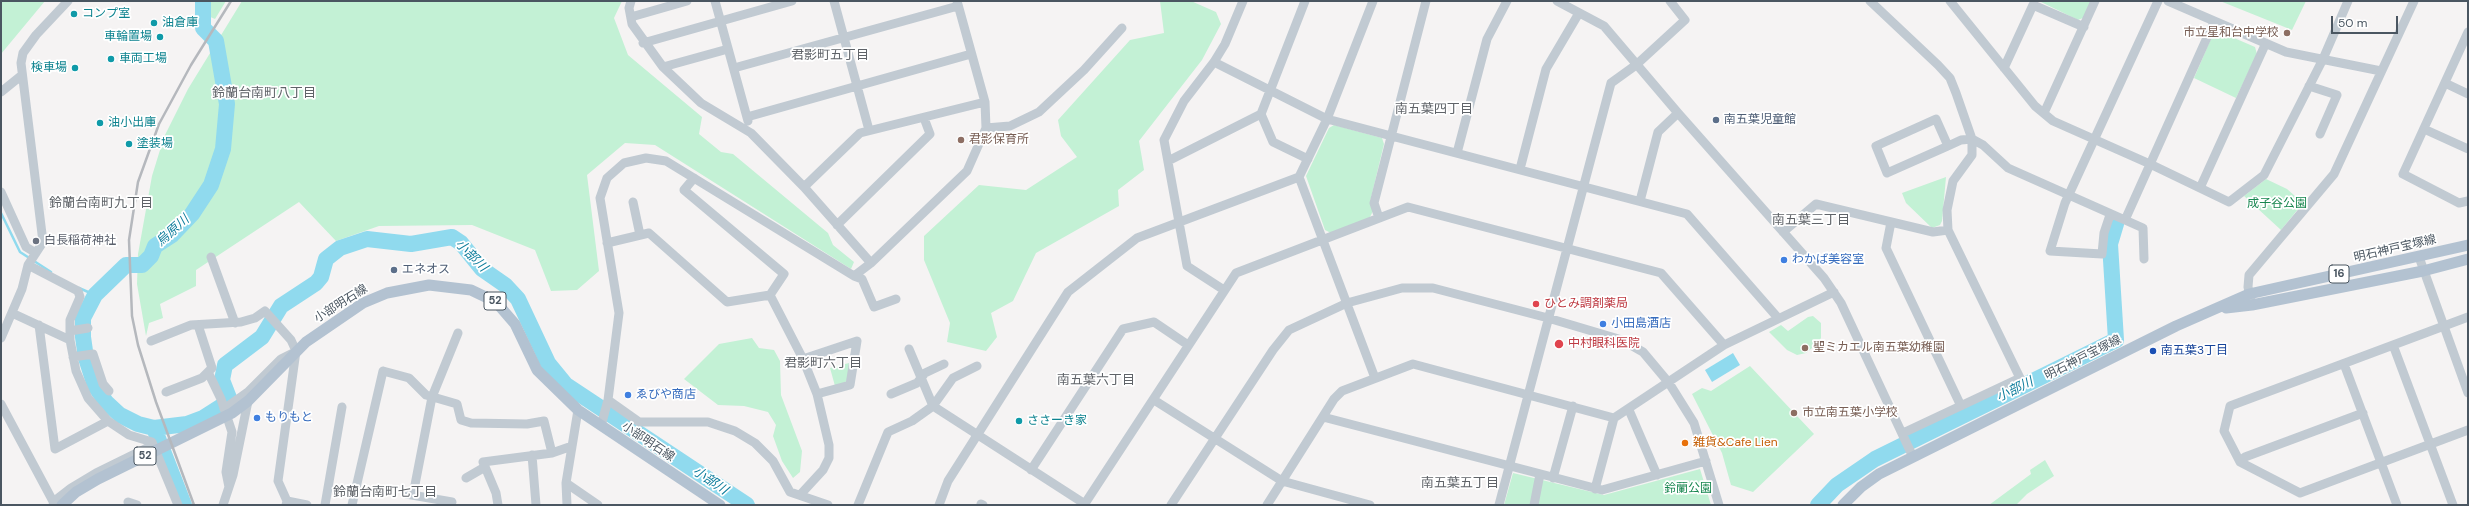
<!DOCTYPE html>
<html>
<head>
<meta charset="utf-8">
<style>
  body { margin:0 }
  #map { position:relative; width:2469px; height:506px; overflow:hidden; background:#f5f3f3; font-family:"DM Sans",sans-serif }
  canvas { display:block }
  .frame { position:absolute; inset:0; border:2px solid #4a5661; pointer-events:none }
  .scale { position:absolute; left:2331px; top:16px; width:67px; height:18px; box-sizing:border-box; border:2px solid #4a5661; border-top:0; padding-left:5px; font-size:12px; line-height:14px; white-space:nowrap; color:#4a5661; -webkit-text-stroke:3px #fff; paint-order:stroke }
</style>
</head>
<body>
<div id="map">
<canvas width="2469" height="506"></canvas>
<div class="frame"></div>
<div class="scale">50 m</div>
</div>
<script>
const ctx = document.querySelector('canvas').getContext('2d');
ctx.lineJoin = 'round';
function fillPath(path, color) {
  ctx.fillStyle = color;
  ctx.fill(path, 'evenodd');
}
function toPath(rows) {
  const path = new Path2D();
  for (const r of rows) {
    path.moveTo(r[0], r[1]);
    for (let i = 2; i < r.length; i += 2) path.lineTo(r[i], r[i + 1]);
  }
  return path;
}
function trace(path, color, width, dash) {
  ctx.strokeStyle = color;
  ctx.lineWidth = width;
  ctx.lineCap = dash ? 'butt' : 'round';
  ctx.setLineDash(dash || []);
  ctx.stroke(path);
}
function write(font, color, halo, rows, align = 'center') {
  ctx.font = font + ' "DM Sans","Noto Sans JP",sans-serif';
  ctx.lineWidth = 3.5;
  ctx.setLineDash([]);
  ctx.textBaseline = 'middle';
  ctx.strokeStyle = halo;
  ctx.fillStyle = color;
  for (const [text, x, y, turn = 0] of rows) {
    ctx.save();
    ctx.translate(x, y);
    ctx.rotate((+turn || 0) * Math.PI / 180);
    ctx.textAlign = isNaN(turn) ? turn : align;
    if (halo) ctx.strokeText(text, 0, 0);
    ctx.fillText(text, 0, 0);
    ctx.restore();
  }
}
fillPath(toPath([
  [1,1,45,1,1,54],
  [210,1,226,1,215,19,208,16],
  [242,1,622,1,614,18,628,55,702,117,699,134,721,152,733,154,828,233,833,245,854,262,851,269,655,145,625,143,587,175,599,271,577,290,551,291,535,250,472,225,379,226,336,241,299,202,196,270,196,286,160,304,163,318,149,323,146,336,137,284,138,254,152,176,164,137,188,89],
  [1160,1,1191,1,1216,12,1221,24,1202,60,1139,141,1144,170,1118,190,1119,206,1036,253,1013,301,991,313,997,337,986,351,947,342,950,323,924,260,924,236,979,185,1026,190,1077,157,1061,136,1058,120,1130,40,1164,33],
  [2039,1,2091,1,2083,18,2078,20],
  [2220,1,2306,1,2292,30],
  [2218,31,2255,47,2257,54,2236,98,2194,78,2213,34],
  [1334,125,1382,138,1384,144,1370,202,1373,211,1369,219,1331,233,1325,230,1306,176,1329,128],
  [1946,177,1942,221,1940,225,1932,228,1906,203,1902,193],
  [2266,179,2287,189,2303,203,2281,230,2244,196],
  [1813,316,1821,323,1821,338,1817,344,1806,353,1797,355,1787,350,1769,332,1781,325,1788,331,1808,317],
  [752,338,759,348,774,350,780,361,781,395,802,451,800,472,793,478,782,461,773,436,776,425,768,412,744,406,718,405,684,379,719,344],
  [849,363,848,378,845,383,835,386,830,368],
  [1750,366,1814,434,1753,492,1731,485,1722,453,1692,394,1702,388,1711,391],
  [2045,460,2054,476,2027,494,2016,505,1989,505,2031,474,2030,470],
  [1700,469,1711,505,1504,505,1513,473,1604,495]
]), '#c3f1d5');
fillPath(toPath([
  [1733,353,1740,365,1712,382,1705,370]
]), '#90daee');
trace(toPath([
  [1,213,20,252,51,272],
  [79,288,95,295]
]), '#90daee', 2.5);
trace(toPath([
  [203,1,203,28,216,41,227,104,223,149,211,185,192,214,172,235,155,246,151,256,142,265,126,265,95,295,83,318,83,337,86,358,95,386,106,402,120,415,138,424,154,428,187,424,203,418,228,402,229,398,222,380,225,365,262,337,281,306,316,283,321,277,326,259,340,248,367,239,411,244,452,237,461,243,482,269,505,285,518,299,548,363,566,385,747,505],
  [154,428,184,505],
  [1818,505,1837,485,1875,459,2116,340,2110,244,2116,224]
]), '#90daee', 16);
trace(toPath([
  [631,1,629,8,632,24,663,67,701,103,751,133,804,187,871,263],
  [715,1,748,121],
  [834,1,869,130],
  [1373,1,1327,119,1299,177,1375,378],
  [1557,1,1604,26,1678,113,1824,278,1841,303,1913,457],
  [1870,1,1938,65,1950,78,1956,93,1972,139,1972,155,1953,181,1947,210,1948,230,2020,378,1903,433],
  [1950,1,2035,106,2053,121,2150,164,2229,202,2264,175,2323,59,2348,1],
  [2168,1,2286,52,2381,71],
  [631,17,687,1],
  [2468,32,2403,174,2459,203,2468,201],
  [643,43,792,1],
  [1214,62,1327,119,1687,214,1778,318],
  [663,67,728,49],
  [734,68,958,6],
  [2004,68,2033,5,2084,27],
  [2445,83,2468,94],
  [2309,86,2337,95,2320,134],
  [1,92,22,75],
  [2044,113,2095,1],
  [1261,114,1273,142,1308,159],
  [747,117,971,54],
  [986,128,1010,126,1039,112,1084,70,1122,28],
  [2424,129,2468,149],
  [1948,146,1936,119,1876,146,1887,173,1948,146,1961,140,1972,139,1983,145,2008,168,2143,228,2144,259],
  [1457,153,1487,39,1507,1],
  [1168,161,1261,114,1305,1],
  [1520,169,1546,69,1579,13],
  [804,187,860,133,985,102],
  [2200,188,2265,45],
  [1,192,26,247,36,253],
  [1640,201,1658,132,1678,113],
  [633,202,640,235],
  [2110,215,2104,233,2102,254,2050,251,2065,203,2158,1],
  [1379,218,1374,203,1426,1],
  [2125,220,2214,22],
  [1891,222,1886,248,1961,406],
  [837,225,930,134,924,118],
  [1783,232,1816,204,1933,232,1948,230],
  [607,243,649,233,727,302,770,295,784,274,684,190,694,178],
  [211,257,235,323],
  [2419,257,2468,393],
  [28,265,78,291,80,297,70,320,70,340,76,371,88,398,108,421,129,435,152,442,178,505],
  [854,276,862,279,874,307,896,299],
  [1224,290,1187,266,1164,140,1184,101,1214,62,1225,44,1243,1],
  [770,295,803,359,817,394,829,445,829,458,823,470,800,495],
  [2251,300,2248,287,2249,275,2334,174,2414,1],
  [12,313,70,340],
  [2468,317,2230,406,2224,431,2240,462,2300,493,2468,430],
  [39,325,55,449,108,421],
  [70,331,88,328],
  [1,338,22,289,28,265,43,242,21,63,23,53,36,35,68,1],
  [151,341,191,325,241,322,255,318,265,311,291,340,296,351,278,481,287,501,286,505],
  [2393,345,2453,505],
  [909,349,933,406,1085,504],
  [73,357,93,354,103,384,109,391],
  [803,359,857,341,850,385,817,394],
  [2344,364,2397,505],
  [208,372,221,399,232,432,226,472,229,487],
  [166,392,202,378,212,368,198,325],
  [891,394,917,383,925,373,944,364],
  [608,400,639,422,708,422,735,431,755,443,773,461,790,492,828,505],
  [1154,400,1282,481,1370,505],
  [1,404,55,505],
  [224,409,248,392,281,359,293,353],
  [1629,410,1657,475],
  [1323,417,1602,490,1706,461],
  [601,426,608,400,619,313,600,198,607,178,624,163,646,158,666,161,854,276,871,263,967,171,986,128,985,102,957,1],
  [532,455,536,505],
  [2240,462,2245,457,2363,413],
  [1031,470,1123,329,1154,322,1188,345],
  [466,478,485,467],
  [1553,478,1573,406],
  [566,483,598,505],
  [1595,489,1614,418],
  [406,494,452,502],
  [413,495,432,397,458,333],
  [287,501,307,505],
  [53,502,71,488,96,473,153,445],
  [128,502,137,505],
  [981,504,983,505],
  [223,505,233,475,248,401],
  [325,505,342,407],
  [352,505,383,371,409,378,426,395,457,404,461,420,471,423,527,424,544,421,552,453],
  [498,505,496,493,483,462,552,453,572,446],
  [567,505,566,483,578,410],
  [858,505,888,432,912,421,933,406,953,378,977,366],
  [939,505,948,481,1068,292,1137,238,1299,177],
  [1084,505,1236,273,1408,207,1661,273,1724,345],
  [1171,505,1273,350,1289,330,1347,303,1402,288,1433,288,1548,318,1622,340,1643,352,1669,383,1694,423,1719,505],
  [1267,505,1334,399,1342,391,1413,364,1614,418,1724,345,1834,292],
  [1499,505,1611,83,1636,65,1685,20,1670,1],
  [1534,505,1540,474]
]), '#c1cad2', 9);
trace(toPath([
  [2226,308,2252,305,2423,271,2468,259],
  [62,505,76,492,98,479,232,413,248,401,306,342,363,303,387,293,429,285,471,290,496,302,515,324,537,370,578,410,720,505],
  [1843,505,1861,487,1879,474,2176,326,2249,294,2468,245]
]), '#b3c2d1', 11);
trace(toPath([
  [194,505,156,402,138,345,132,316,129,240,138,182,159,124,191,65,231,1]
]), '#b5b8bd', 2.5);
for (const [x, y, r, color] of [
  [74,14,4,"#0f9aa8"],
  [154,23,4,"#0f9aa8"],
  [2287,33,4,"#8d6e63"],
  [160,37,4,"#0f9aa8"],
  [111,59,4,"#0f9aa8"],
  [75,68,4,"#0f9aa8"],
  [1716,120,4,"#5c6f8a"],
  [100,123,4,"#0f9aa8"],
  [961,140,4,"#8d6e63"],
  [129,144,4,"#0f9aa8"],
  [36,241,4,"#6b7280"],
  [1784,260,4,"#3f7fe0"],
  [394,270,4,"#5c6f8a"],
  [1536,304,4,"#e0444e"],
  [1603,324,4,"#3f7fe0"],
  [1559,344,5,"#e0444e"],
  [1805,348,4,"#8d6e63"],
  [2153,351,4,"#1a4fb4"],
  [628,395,4,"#3f7fe0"],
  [1794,413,4,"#8d6e63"],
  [257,418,4,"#3f7fe0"],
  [1019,421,4,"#0f9aa8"],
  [1685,443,4,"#e8710a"]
]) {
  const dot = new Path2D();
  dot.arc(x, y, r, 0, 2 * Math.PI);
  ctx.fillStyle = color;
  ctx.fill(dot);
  trace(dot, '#fff', 1.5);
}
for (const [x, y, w] of [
  [2339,274,20],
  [495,301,22],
  [145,456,22]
]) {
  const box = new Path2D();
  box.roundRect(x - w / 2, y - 9, w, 18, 3);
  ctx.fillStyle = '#fff';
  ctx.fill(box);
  trace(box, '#4a5661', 1);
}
write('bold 11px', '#4a5661', null, [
  ["16",2339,274],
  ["52",495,301],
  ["52",145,456]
]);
write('12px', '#0d838f', '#fff', [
  ["コンプ室",82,14],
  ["油倉庫",162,23],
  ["車輪置場",152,37,"right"],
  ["車両工場",119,59],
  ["検車場",67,68,"right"],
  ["油小出庫",108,123],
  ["塗装場",137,144],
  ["ささーき家",1027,421]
], 'left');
write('12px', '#785e54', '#fff', [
  ["市立星和台中学校",2279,33,"right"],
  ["君影保育所",969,140],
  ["聖ミカエル南五葉幼稚園",1813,348],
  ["市立南五葉小学校",1802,413]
], 'left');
write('12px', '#4e5e75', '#fff', [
  ["南五葉児童館",1724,120],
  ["エネオス",402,270]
], 'left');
write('12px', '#17864f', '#fff', [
  ["成子谷公園",2277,204],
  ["鈴蘭公園",1688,489]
]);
write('12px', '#5b616d', '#fff', [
  ["白長稲荷神社",44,241]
], 'left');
write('12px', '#4a5661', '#fff', [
  ["明石神戸宝塚線",2395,249,-13],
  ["小部明石線",341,304,-32],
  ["明石神戸宝塚線",2083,358,-27],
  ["小部明石線",648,442,34]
]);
write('12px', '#366cbe', '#fff', [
  ["わかば美容室",1792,260],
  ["小田島酒店",1611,324],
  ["ゑびや商店",636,395],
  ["もりもと",265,418]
], 'left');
write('12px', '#be3a42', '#fff', [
  ["ひとみ調剤薬局",1544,304],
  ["中村眼科医院",1568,344]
], 'left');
write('12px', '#164399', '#fff', [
  ["南五葉3丁目",2161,351]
], 'left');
write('12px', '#c56008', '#fff', [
  ["雑貨&Cafe Lien",1693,443]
], 'left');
write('13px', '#5f6368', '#fff', [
  ["君影町五丁目",830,56],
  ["鈴蘭台南町八丁目",264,94],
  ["南五葉四丁目",1434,110],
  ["鈴蘭台南町九丁目",101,204],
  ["南五葉三丁目",1811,221],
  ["君影町六丁目",823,364],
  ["南五葉六丁目",1096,381],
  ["南五葉五丁目",1460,484],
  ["鈴蘭台南町七丁目",385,493]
]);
write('italic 13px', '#0c7c9b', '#fff', [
  ["烏原川",173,231,-42],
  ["小部川",471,256,45],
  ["小部川",2015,390,-26],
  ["小部川",710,481,34]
]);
</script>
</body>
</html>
